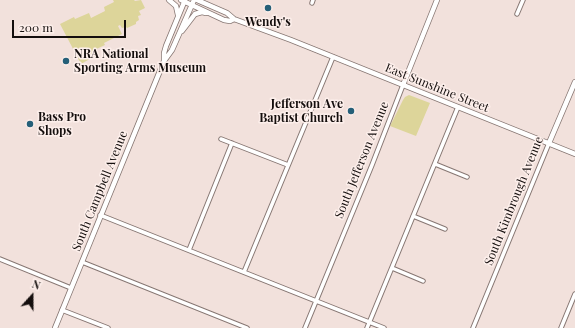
<!DOCTYPE html>
<html>
<head>
<meta charset="utf-8">
<style>
  body { margin:0 }
  #map { position:relative; width:575px; height:328px; overflow:hidden; background:#f2e1dc; font-family:"Playfair Display",serif }
  canvas { display:block }
  .north { position:absolute; left:12px; top:276px; width:40px; height:40px; -webkit-text-stroke:3px #fdefeb; paint-order:stroke; rotate:21deg; font-size:11px; font-weight:700; line-height:16px; text-align:center; color:#140e0d }
  .north::after { content:''; display:block; margin:auto; width:14px; height:18px; background:#140e0d; clip-path:polygon(50% 0,100% 100%,50% 72%,0 100%) }
  .scale { position:absolute; left:12px; top:20px; width:114px; height:18px; box-sizing:border-box; border:2px solid #140e0d; border-top:0; padding-left:5px; font-size:12px; line-height:14px; white-space:nowrap; color:#140e0d; -webkit-text-stroke:3px #fdefeb; paint-order:stroke }
</style>
</head>
<body>
<div id="map">
<canvas width="575" height="328"></canvas>
<div class="north">N</div>
<div class="scale">200 m</div>
</div>
<script>
const ctx = document.querySelector('canvas').getContext('2d');
ctx.lineJoin = 'round';
function fillPath(path, color) {
  ctx.fillStyle = color;
  ctx.fill(path, 'evenodd');
}
function toPath(rows) {
  const path = new Path2D();
  for (const r of rows) {
    path.moveTo(r[0], r[1]);
    for (let i = 2; i < r.length; i += 2) path.lineTo(r[i], r[i + 1]);
  }
  return path;
}
function trace(path, color, width, dash) {
  ctx.strokeStyle = color;
  ctx.lineWidth = width;
  ctx.lineCap = dash ? 'butt' : 'round';
  ctx.setLineDash(dash || []);
  ctx.stroke(path);
}
function write(font, color, halo, rows, align = 'center') {
  ctx.font = font + ' "Playfair Display",serif';
  ctx.lineWidth = 3;
  ctx.setLineDash([]);
  ctx.textBaseline = 'middle';
  ctx.strokeStyle = halo;
  ctx.fillStyle = color;
  for (const [text, x, y, turn = 0] of rows) {
    ctx.save();
    ctx.translate(x, y);
    ctx.rotate((+turn || 0) * Math.PI / 180);
    ctx.textAlign = isNaN(turn) ? turn : align;
    if (halo) ctx.strokeText(text, 0, 0);
    ctx.fillText(text, 0, 0);
    ctx.restore();
  }
}
fillPath(toPath([
  [113,0,134,0,135,1,141,0,145,8,139,11,141,15,138,16,139,20,136,22,136,24,127,28,126,27,122,28,120,25,118,26,122,34,104,43,105,45,92,51,95,56,81,64,60,24,74,17,75,19,89,13,91,18,105,11,104,7,114,2],
  [409,95,430,103,416,136,390,126,403,100,405,97]
]), '#ddd59a');
const minor = toPath([
  [312,3,313,0],
  [517,14,523,0],
  [221,139,288,165],
  [435,164,467,177],
  [100,215,384,328],
  [413,216,445,229],
  [189,250,232,143],
  [0,259,71,288],
  [82,262,247,328],
  [392,268,423,281],
  [244,272,333,57],
  [62,310,108,328],
  [305,328,372,165,403,85],
  [367,328,458,107],
  [473,328,549,143],
  [561,328,575,294]
]);
const major = toPath([
  [169,0,176,6,178,15],
  [181,0,224,20,230,21,234,19],
  [197,0,227,13,234,19,291,40,575,154],
  [182,31,195,14,202,12,206,13],
  [164,61,172,50,194,0],
  [403,85,437,0],
  [549,143,575,82],
  [55,328,164,61,164,53,166,46,185,0]
]);
trace(minor, '#877773', 5.5);
trace(major, '#877773', 6);
trace(minor, '#fff', 3.5);
trace(major, '#fff', 4.5);
for (const [x, y, r, color] of [
  [268,8,4,"#255f78"],
  [66,61,4,"#255f78"],
  [351,111,4,"#255f78"],
  [30,124,4,"#255f78"]
]) {
  const dot = new Path2D();
  dot.arc(x, y, r, 0, 2 * Math.PI);
  ctx.fillStyle = color;
  ctx.fill(dot);
  trace(dot, '#fdefeb', 1.5);
}
write('bold 12px', '#140e0d', '#fdefeb', [
  ["Wendy's",268,22,"center"],
  ["NRA National",74,54],
  ["Sporting Arms Museum",74,68],
  ["Jefferson Ave",343,104,"right"],
  ["Baptist Church",343,118,"right"],
  ["Bass Pro",38,117],
  ["Shops",38,131]
], 'left');
write('12px', '#140e0d', '#fdefeb', [
  ["East Sunshine Street",437,88,22],
  ["South Jefferson Avenue",362,160,-68],
  ["South Campbell Avenue",100,191,-68],
  ["South Kimbrough Avenue",514,201,-68]
]);
</script>
</body>
</html>
